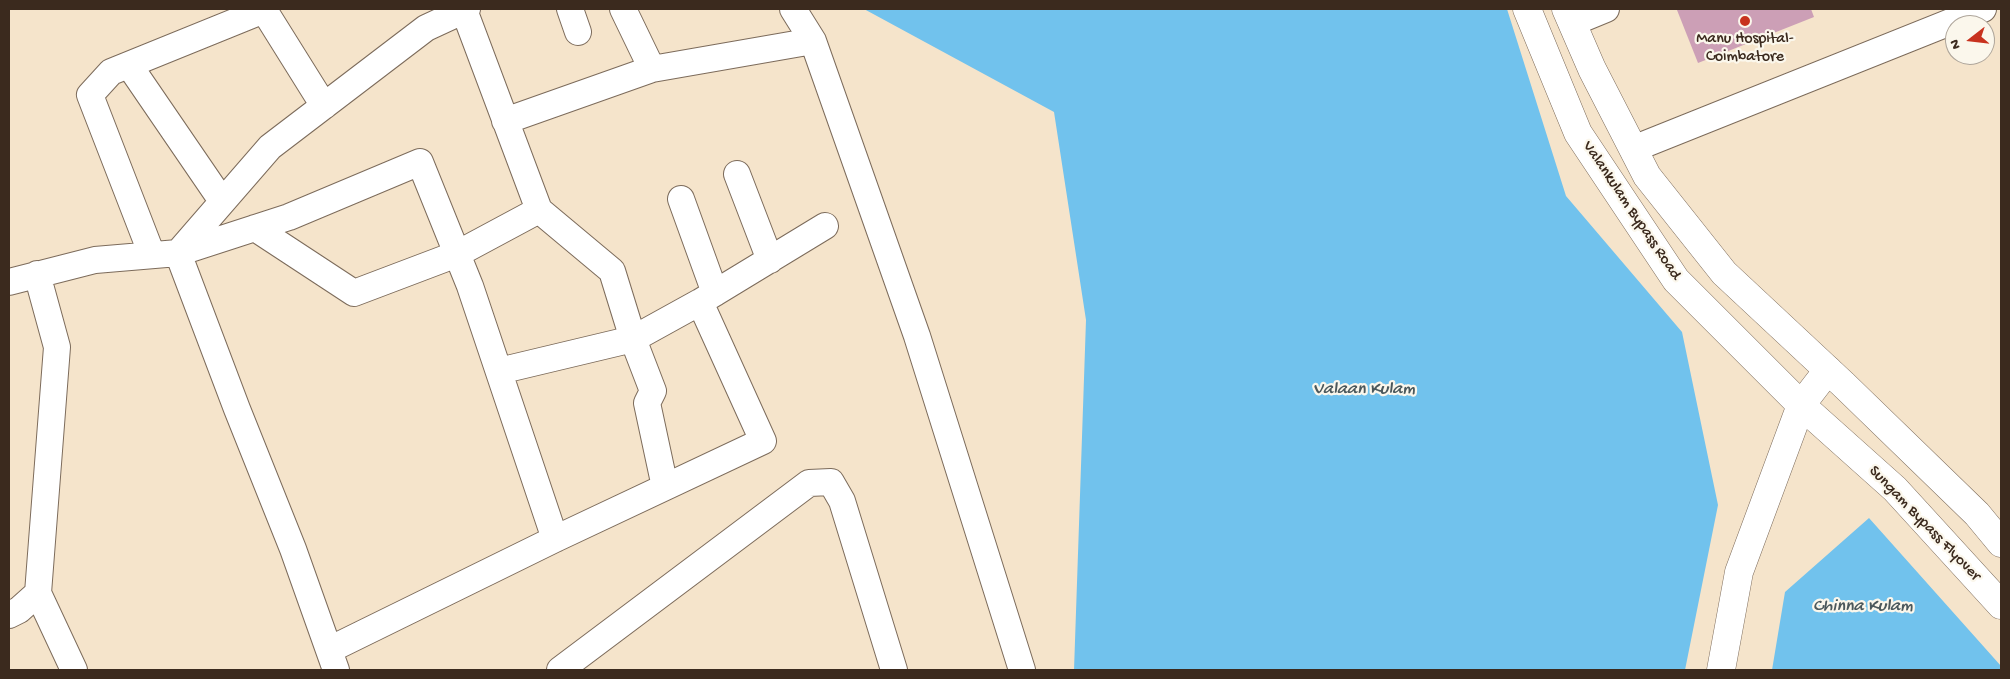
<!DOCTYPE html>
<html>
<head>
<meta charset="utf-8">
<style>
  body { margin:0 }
  #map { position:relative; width:2010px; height:679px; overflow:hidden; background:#f5e4cb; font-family:"Gochi Hand",sans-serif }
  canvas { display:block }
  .frame { position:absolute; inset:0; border:10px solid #3b2a1e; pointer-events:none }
  .north { position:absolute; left:1945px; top:15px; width:50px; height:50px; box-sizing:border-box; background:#fbf7ec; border:1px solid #aea59a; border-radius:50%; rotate:254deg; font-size:14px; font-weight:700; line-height:20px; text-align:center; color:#3b2a1e }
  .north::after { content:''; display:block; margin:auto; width:18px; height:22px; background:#c8321e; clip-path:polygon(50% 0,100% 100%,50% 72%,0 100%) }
</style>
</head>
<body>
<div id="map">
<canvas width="2010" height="679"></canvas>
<div class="frame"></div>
<div class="north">N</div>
</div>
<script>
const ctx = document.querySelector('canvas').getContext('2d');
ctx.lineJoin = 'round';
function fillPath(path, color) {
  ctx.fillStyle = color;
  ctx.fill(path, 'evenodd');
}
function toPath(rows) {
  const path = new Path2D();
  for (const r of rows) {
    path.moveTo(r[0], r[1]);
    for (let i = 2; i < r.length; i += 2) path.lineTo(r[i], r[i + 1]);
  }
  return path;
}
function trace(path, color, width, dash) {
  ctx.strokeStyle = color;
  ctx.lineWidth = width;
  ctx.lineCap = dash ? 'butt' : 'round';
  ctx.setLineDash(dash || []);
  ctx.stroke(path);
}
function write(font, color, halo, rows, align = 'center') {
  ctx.font = font + ' "Gochi Hand",sans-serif';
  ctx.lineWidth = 4.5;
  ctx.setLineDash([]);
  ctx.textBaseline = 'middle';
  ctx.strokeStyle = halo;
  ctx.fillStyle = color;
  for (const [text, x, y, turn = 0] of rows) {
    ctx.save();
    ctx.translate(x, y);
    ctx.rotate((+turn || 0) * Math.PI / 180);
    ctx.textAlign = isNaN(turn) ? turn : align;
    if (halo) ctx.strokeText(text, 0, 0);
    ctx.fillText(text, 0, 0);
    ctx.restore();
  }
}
fillPath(toPath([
  [864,9,1507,9,1566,196,1682,332,1718,505,1685,670,1074,670,1086,320,1054,112],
  [1869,518,2001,666,2001,670,1772,670,1785,592]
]), '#71c2ed');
fillPath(toPath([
  [1681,9,1811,9,1814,17,1698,63,1677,10]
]), '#cc9fb6');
const minor = toPath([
  [570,9,578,32],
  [623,9,652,69],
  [793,9,813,41,917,336,1022,670],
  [1572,23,1606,9],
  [129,65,222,201],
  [505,121,652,69,813,41],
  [1633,149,1983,9],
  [737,174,770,260],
  [681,199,715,293],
  [539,210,612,271,633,339,653,391,647,403,665,487],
  [255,228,354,293,457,254,539,210,464,10],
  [152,255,90,95,111,72,264,10,324,106],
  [9,282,95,260,178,253,270,147,426,28,467,9],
  [499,371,633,339,700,302,825,226],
  [38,593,74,670],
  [9,615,19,610,38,593,57,347,37,274],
  [329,650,555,539,763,441,700,302],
  [336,670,293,549,237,409,178,253,289,217,420,162,470,286,555,539],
  [560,670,809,483,831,482,842,501,894,670]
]);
const tertiary = toPath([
  [1721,670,1739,572,1801,405,1828,370]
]);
const primary = toPath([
  [1527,9,1578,133,1676,280,1801,405,1895,489,2001,605],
  [1566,9,1592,69,1647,176,1724,273,1844,385,1977,514,2001,543]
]);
trace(minor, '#7c6b5b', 28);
trace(tertiary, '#7c6b5b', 29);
trace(primary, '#7c6b5b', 29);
trace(minor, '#fff', 26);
trace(tertiary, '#fff', 28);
trace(primary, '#fff', 28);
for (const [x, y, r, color] of [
  [1745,21,6,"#c8321e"]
]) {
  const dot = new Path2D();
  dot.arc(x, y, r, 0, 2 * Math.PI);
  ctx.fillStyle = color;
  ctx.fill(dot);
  trace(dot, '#fbf7ec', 2);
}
write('16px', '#3b2a1e', '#fbf7ec', [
  ["Manu Hospital-",1745,40],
  ["Coimbatore",1745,58]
]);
write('16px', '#3b2a1e', '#fbf7ec', [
  ["Valankulam Bypass Road",1631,211,56],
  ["Sungam Bypass Flyover",1924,524,46]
]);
write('italic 18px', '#4b585c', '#fbf7ec', [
  ["Valaan Kulam",1364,390],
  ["Chinna Kulam",1863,607]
]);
</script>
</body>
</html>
